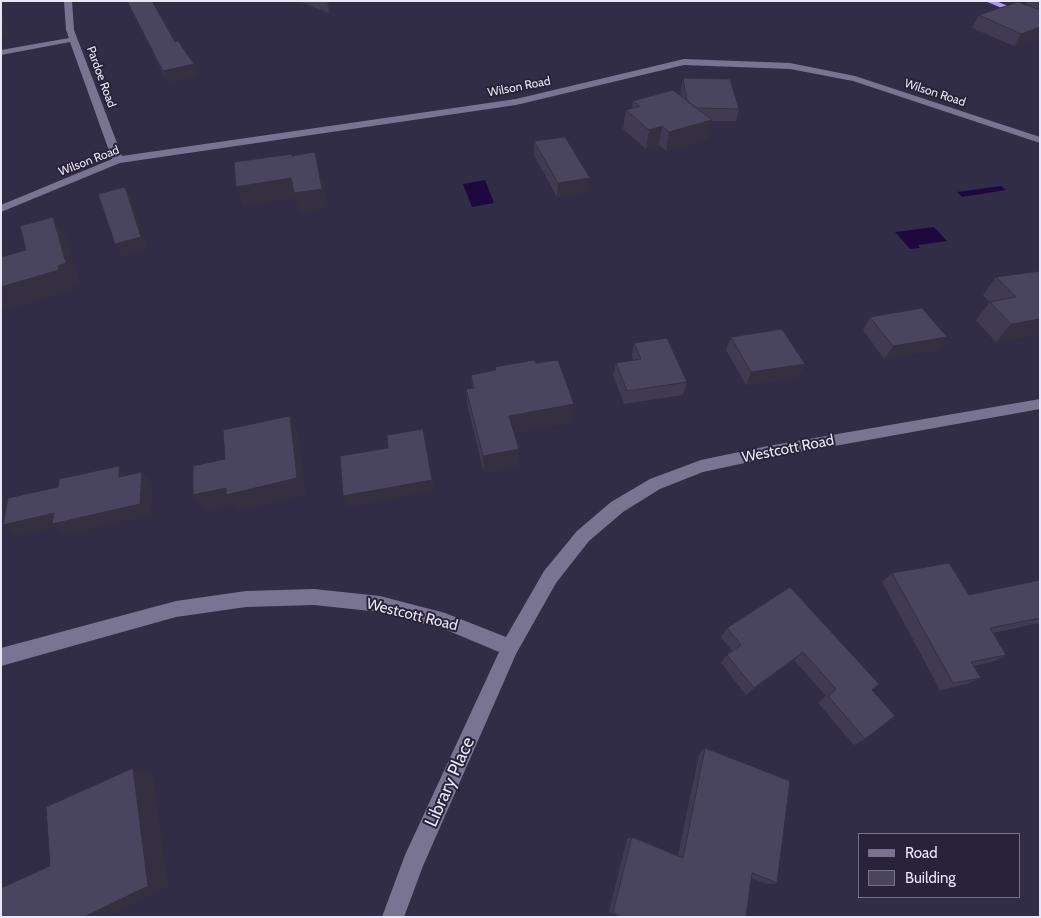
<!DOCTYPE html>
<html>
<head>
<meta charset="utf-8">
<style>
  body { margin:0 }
  #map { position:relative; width:1041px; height:918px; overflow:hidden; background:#322d46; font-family:Cabin,sans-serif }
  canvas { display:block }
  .frame { position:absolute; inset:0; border:2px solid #e9e6f7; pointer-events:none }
  .legend { position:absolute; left:858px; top:833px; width:162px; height:65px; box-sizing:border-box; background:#28233b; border:1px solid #757186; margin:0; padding:6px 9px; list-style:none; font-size:15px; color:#e9e6f7 }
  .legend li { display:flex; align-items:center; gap:10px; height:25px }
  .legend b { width:25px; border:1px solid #757186 }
</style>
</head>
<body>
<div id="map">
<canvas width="1041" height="918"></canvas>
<div class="frame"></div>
<ul class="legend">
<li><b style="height:6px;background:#797491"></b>Road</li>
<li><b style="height:14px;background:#4a455f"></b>Building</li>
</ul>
</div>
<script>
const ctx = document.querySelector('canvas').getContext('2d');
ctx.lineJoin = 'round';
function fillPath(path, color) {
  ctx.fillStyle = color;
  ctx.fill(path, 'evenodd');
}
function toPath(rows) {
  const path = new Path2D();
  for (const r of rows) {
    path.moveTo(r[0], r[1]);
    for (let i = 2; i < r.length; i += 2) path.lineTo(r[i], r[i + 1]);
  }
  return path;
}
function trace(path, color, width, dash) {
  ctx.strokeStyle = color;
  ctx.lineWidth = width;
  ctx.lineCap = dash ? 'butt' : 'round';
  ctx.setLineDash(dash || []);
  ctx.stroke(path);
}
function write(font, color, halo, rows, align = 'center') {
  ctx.font = font + ' Cabin,sans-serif';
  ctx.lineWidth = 4;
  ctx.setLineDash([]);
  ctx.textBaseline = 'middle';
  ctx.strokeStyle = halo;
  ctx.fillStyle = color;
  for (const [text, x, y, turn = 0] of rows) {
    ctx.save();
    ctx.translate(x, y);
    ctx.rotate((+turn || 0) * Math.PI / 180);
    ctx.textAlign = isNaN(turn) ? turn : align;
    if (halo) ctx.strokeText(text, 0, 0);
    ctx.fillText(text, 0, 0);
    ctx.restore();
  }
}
fillPath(toPath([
  [485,180,494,203,472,207,463,184],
  [1001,186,1006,190,962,197,957,192],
  [934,227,947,241,918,245,920,248,910,249,895,232]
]), '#1d0840');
fillPath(toPath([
  [64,1,72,1,74,30,122,156,516,99,684,59,790,63,855,76,1040,137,1040,143,853,81,790,69,684,65,516,105,120,163,1,212,1,205,112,159,70,42,1,55,1,50,69,38,66,30,64,1],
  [1040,399,1040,409,768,458,703,472,660,489,623,512,589,541,556,583,516,654,423,866,404,917,382,917,405,855,499,652,444,629,380,612,314,605,246,607,176,617,1,666,1,648,176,601,246,591,314,589,380,596,445,613,506,637,544,571,577,531,611,502,650,479,701,460,768,446,1040,399]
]), '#797491');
fillPath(toPath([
  [985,1,996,1,1040,19,1040,24,985,1]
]), '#ac99f1');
fillPath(toPath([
  [127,1,152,1,175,42,198,76,168,83],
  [299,1,328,1,329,13],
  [1028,1,1040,1,1040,37,1014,46,972,28,979,15,1026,5],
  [683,78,739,109,736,121,711,121,707,139,666,151,659,145,646,149,623,129,626,110,632,108,633,101,682,97,681,90],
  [534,141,589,191,557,197,534,155],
  [1040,271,1040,334,996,342,976,320,990,302,983,295,996,277],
  [870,317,937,350,884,359,863,330],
  [731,337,805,364,798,377,746,385,726,350],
  [634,343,687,382,683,395,624,404,613,375,616,363,633,360,632,356],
  [536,363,572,422,514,433,519,449,519,466,484,473,468,407,466,389,472,388,471,375,495,370,495,367],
  [892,573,969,595,1040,580,1040,623,992,633,1006,655,992,662,973,666,981,678,967,684,940,690,882,582],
  [790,587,872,690,865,739,854,745,818,703,826,696,794,660,746,695,721,663,727,655,732,651,721,637,727,628],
  [705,748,777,883,767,884,751,878,746,917,619,917,609,912,627,839,632,837,678,856,699,754]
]), '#403b52');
fillPath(toPath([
  [1,1,11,1,1,3],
  [327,1,328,1,329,13],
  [1,9,9,36,1,37],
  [1040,27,1040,37,1014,46,1021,34],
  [194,64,198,76,168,83,163,71],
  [712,120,707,139,666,151,669,132],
  [662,126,659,145,646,149,649,130],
  [315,152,320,172,328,208,300,213,295,198,243,206,236,187,291,178],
  [590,178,589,191,557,197,558,183],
  [125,187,131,199,148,249,122,257,115,244],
  [53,217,66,237,80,283,72,285,73,289,1,312,1,287,58,266],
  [1040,319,1040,334,996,342,1011,324],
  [947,337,937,350,884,359,893,346],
  [805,364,798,377,746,385,751,372],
  [574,404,572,422,510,434,509,416],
  [290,416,298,434,306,495,237,511,233,505,206,512,193,495,226,488],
  [423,429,435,491,348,507,343,496],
  [519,449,519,466,484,473,483,456],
  [119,466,130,478,119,477],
  [142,472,152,483,151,515,65,535,55,527,17,536,3,525],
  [803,652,794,660,746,695,754,688],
  [133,768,153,775,168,887,108,917,84,917]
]), '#343042');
const building = toPath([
  [127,1,152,1,175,42,178,41,194,64,163,71,127,1],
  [1018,2,1040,10,1040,27,1021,34,979,15,1018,2],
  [683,78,730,79,739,109,696,108,687,101,683,78],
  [673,90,712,120,669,132,662,126,649,130,626,110,640,106,633,101,673,90],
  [565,137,590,178,558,183,534,141,565,137],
  [315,152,322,189,294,193,291,178,236,187,234,162,292,154,292,156,315,152],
  [125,187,141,237,115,244,98,194,125,187],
  [53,217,66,263,58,266,59,270,1,287,1,257,26,250,20,226,53,217],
  [1040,271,1040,319,1011,324,990,302,1016,297,996,277,1040,271],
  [922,308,947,337,893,346,870,317,922,308],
  [782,329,805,364,751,372,731,337,782,329],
  [667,338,687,382,627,391,616,363,641,359,634,343,667,338],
  [534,360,536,363,558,360,574,404,509,416,519,449,483,456,466,389,474,388,471,375,496,370,495,367,534,360],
  [290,416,297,478,226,495,226,488,193,495,193,466,225,459,223,430,290,416],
  [423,429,432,480,343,496,340,456,388,448,387,435,423,429],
  [119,466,119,477,142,472,140,504,52,524,54,513,3,525,8,498,58,487,59,479,119,466],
  [949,563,969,595,1040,580,1040,618,990,628,1006,655,971,662,981,678,953,683,892,573,949,563],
  [790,587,879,684,872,690,895,716,865,739,828,696,836,689,803,652,754,688,727,655,741,645,727,628,790,587],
  [705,748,790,781,777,883,752,873,746,917,622,917,613,912,632,837,683,858,705,748],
  [133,768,148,886,84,917,1,917,1,888,50,866,46,807,133,768]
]);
fillPath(building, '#4a455f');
trace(building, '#343042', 1);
write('12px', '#e9e6f7', '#28233b', [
  ["Pardoe Road",101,77,70],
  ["Wilson Road",519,87,-11],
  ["Wilson Road",935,93,18],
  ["Wilson Road",89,161,-21]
]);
write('15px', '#e9e6f7', '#28233b', [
  ["Westcott Road",788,449,-11],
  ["Westcott Road",412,615,14]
]);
write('18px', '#e9e6f7', '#28233b', [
  ["Library Place",450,782,-66]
]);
</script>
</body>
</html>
